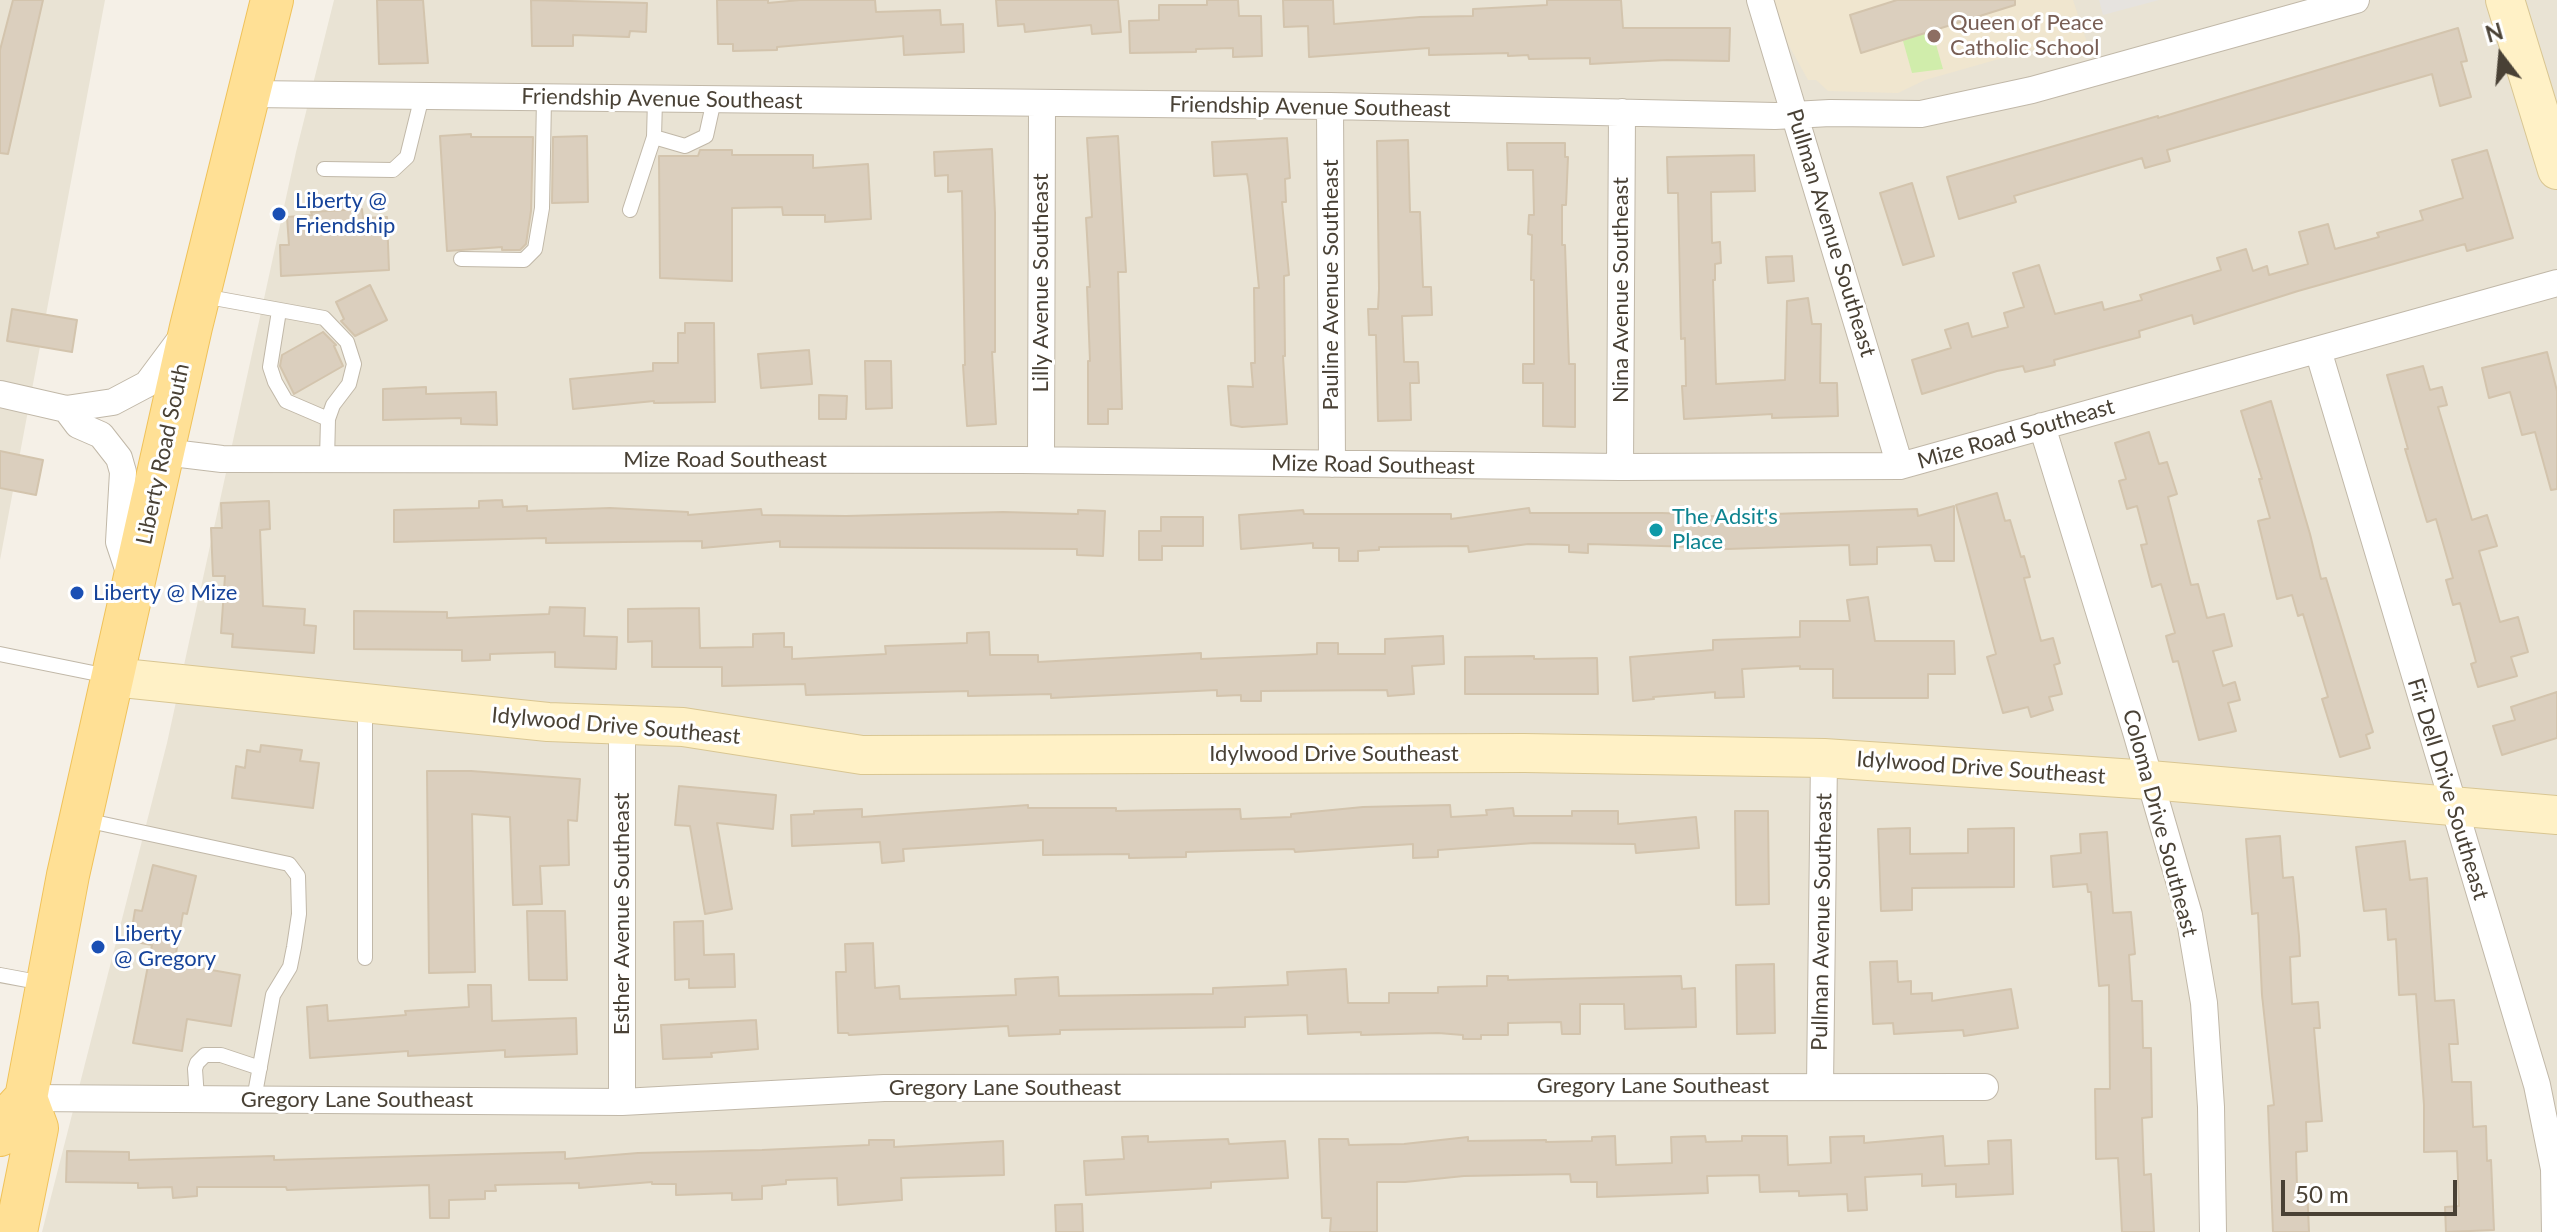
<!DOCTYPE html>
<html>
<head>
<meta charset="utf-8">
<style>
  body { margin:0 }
  #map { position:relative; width:2557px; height:1232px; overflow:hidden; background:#f5f0e7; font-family:Lato,sans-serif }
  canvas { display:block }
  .north { position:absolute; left:2461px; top:16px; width:80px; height:80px; -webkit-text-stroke:6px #fff; paint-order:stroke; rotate:344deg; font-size:22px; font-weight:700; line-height:32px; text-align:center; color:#494135 }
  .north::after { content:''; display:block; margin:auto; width:28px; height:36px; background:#494135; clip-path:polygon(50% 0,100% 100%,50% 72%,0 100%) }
  .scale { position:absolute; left:2281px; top:1180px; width:176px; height:36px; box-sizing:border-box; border:4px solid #494135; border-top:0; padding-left:10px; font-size:24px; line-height:28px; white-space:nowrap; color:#494135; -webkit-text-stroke:6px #fff; paint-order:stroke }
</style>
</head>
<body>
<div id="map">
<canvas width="2557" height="1232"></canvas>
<div class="north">N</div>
<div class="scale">50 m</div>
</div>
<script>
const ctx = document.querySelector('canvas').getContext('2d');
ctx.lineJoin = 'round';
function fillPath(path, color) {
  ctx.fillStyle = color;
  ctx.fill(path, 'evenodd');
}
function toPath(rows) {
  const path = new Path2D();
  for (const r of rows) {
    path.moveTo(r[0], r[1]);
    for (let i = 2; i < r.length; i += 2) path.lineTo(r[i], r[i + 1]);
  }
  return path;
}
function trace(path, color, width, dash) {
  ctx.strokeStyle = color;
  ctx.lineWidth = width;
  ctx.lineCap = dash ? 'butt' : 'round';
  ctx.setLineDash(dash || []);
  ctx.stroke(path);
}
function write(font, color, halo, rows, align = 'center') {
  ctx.font = font + ' Lato,sans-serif';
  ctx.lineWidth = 6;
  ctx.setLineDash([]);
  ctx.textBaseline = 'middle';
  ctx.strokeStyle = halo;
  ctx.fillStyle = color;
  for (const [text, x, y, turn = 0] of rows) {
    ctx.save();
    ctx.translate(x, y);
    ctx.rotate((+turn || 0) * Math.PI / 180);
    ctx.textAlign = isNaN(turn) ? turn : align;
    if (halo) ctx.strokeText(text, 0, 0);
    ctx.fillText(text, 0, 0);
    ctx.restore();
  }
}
fillPath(toPath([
  [0,0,105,0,0,560],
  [334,0,2557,0,2557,1232,42,1232,167,743,296,152]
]), '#e9e3d4');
fillPath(toPath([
  [1770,0,2073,0,2089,49,2079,52,2034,49,1925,80,1898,93,1828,91,1816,80,1808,80,1777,24]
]), '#f0e6cf');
fillPath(toPath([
  [1932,30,1943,69,1912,73,1903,41]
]), '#d0edab');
fillPath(toPath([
  [2099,0,2159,0,2103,15]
]), '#e6e3df');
const building = toPath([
  [13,0,43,0,8,154,0,153,0,50,13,0],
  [377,0,423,0,428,63,379,64,377,0],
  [531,0,647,3,646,32,630,31,629,37,573,35,573,46,532,46,531,0],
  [717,0,768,0,768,3,800,0,875,0,876,12,940,10,941,25,963,24,964,52,904,55,903,36,777,47,777,50,733,51,733,44,718,44,717,0],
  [996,0,1118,0,1121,32,1092,34,1091,25,1025,32,1024,24,998,26,996,0],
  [1207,0,1238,0,1239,16,1261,16,1262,56,1233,57,1233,48,1196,49,1196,52,1130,53,1129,21,1159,20,1159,5,1207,5,1207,0],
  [1283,0,1333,0,1334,24,1420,17,1473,16,1473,9,1547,5,1547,0,1621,0,1623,28,1730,28,1729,61,1667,60,1590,64,1590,58,1529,59,1528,55,1508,56,1508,53,1429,55,1429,48,1309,57,1308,26,1284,27,1283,0],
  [1897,0,2015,0,2015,5,1861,53,1850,15,1897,0],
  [2458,28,2467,61,2461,62,2471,97,2440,106,2432,74,2167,150,2170,161,2145,168,2142,158,2014,196,2016,202,1959,219,1947,177,2158,116,2158,118,2458,28],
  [471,134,471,137,533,137,531,211,526,244,520,250,502,250,502,247,447,251,440,136,471,134],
  [587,136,588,202,552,203,553,137,587,136],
  [1118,136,1126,272,1118,272,1122,409,1108,409,1108,424,1088,424,1088,361,1090,361,1087,287,1090,287,1086,218,1092,217,1087,138,1118,136],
  [1287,138,1290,178,1285,179,1286,202,1282,202,1289,275,1284,276,1285,356,1283,356,1287,424,1242,427,1231,425,1228,386,1253,387,1251,363,1255,363,1254,288,1259,288,1249,186,1247,174,1214,176,1212,142,1287,138],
  [1408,140,1410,212,1420,212,1423,287,1431,287,1432,315,1402,316,1404,362,1418,362,1419,383,1410,383,1411,420,1378,421,1376,335,1369,335,1368,309,1378,309,1379,289,1377,141,1408,140],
  [1507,143,1565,143,1565,157,1568,157,1566,205,1562,205,1562,245,1565,245,1569,364,1575,364,1575,427,1543,426,1543,383,1523,383,1523,364,1534,364,1534,280,1531,280,1532,235,1528,234,1529,215,1534,215,1533,170,1508,170,1507,143],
  [992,149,995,213,995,352,992,352,996,424,967,426,963,365,965,365,962,191,948,192,948,175,935,176,934,152,992,149],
  [700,150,732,150,732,155,813,155,813,168,868,164,871,219,825,222,825,215,783,215,782,207,732,208,732,281,660,278,659,156,698,156,700,150],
  [2487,150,2513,238,2467,251,2465,244,2298,291,2194,324,2192,315,2139,331,2140,337,2054,360,2055,365,2025,372,2023,366,1997,371,1922,394,1912,360,1951,348,1945,330,1968,323,1972,337,2008,327,2004,313,2024,307,2013,273,2039,265,2055,314,2102,302,2104,310,2142,300,2140,295,2221,270,2217,258,2246,249,2253,271,2267,266,2269,275,2308,264,2299,232,2328,224,2335,249,2379,237,2377,233,2423,220,2420,211,2463,198,2452,160,2487,150],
  [1754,155,1755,191,1711,192,1712,243,1720,242,1721,263,1715,264,1715,280,1713,280,1716,384,1785,380,1787,301,1808,298,1812,324,1821,324,1820,383,1837,383,1838,416,1772,418,1772,414,1684,419,1682,386,1686,386,1685,338,1681,339,1678,193,1668,193,1667,157,1754,155],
  [1912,183,1934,256,1903,265,1880,193,1912,183],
  [362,209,363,218,387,217,389,270,281,276,280,245,289,245,287,217,312,215,311,212,362,209],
  [1792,256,1794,281,1768,283,1766,257,1792,256],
  [370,285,387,320,355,336,341,321,344,319,336,302,370,285],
  [12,309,77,320,72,352,7,341,12,309],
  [685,323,714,323,715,402,654,403,654,401,573,409,570,379,653,371,653,363,678,363,678,333,685,333,685,323],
  [323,332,336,345,334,346,343,366,294,394,280,366,282,355,323,332],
  [809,350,812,384,761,388,758,354,809,350],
  [2547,352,2557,391,2557,489,2551,490,2535,432,2522,435,2510,392,2489,398,2482,368,2547,352],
  [865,361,891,361,892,408,866,409,865,361],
  [2423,366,2430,390,2442,387,2447,405,2438,407,2472,520,2487,515,2497,546,2479,551,2500,622,2518,617,2528,652,2511,657,2517,676,2478,687,2471,664,2476,662,2460,603,2453,605,2446,580,2453,578,2436,519,2427,522,2405,449,2408,449,2387,375,2423,366],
  [426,387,426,394,496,392,497,425,461,424,461,418,383,420,383,389,426,387],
  [819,395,847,396,846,419,819,419,819,395],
  [2271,401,2310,534,2321,579,2326,578,2373,732,2366,735,2370,748,2340,757,2322,699,2328,697,2303,614,2298,616,2292,595,2277,599,2258,521,2270,518,2259,479,2262,479,2241,411,2271,401],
  [2149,432,2159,464,2167,462,2177,494,2168,497,2191,585,2198,584,2207,618,2224,614,2232,646,2213,651,2223,686,2235,682,2240,700,2228,703,2236,731,2199,740,2178,661,2173,662,2166,636,2175,633,2161,584,2152,587,2141,545,2147,544,2137,506,2127,509,2119,481,2126,479,2115,443,2149,432],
  [0,451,43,460,36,495,0,488,0,451],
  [1997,493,2005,521,2010,520,2021,557,2024,556,2030,577,2024,578,2041,641,2053,638,2060,663,2054,665,2062,694,2049,697,2053,710,2031,717,2028,707,2003,713,1987,657,1996,654,1956,505,1997,493],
  [502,500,503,507,527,506,527,511,610,508,688,512,688,515,761,509,762,515,846,516,1003,512,1078,514,1078,510,1105,511,1103,556,1077,555,1077,549,780,547,780,541,702,548,702,541,546,543,546,538,394,542,394,510,479,508,479,501,502,500],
  [269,501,270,529,260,530,263,606,305,609,304,625,316,626,314,653,232,647,233,634,221,633,225,576,213,576,211,528,222,528,221,503,269,501],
  [1954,506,1954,561,1935,561,1931,545,1877,547,1877,564,1850,565,1849,545,1697,550,1697,547,1588,544,1588,553,1569,552,1569,545,1528,544,1469,552,1468,546,1379,547,1379,550,1358,551,1358,561,1339,561,1339,548,1313,548,1313,543,1241,549,1239,515,1303,510,1304,514,1451,514,1451,519,1529,508,1530,513,1662,513,1688,514,1688,517,1917,509,1918,516,1954,506],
  [1161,517,1203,517,1203,546,1162,546,1162,560,1139,560,1139,531,1161,531,1161,517],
  [1868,597,1875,641,1954,641,1955,674,1928,674,1928,698,1833,698,1833,669,1800,669,1800,666,1742,669,1744,697,1715,698,1715,692,1653,697,1654,699,1633,701,1630,657,1713,650,1713,640,1800,637,1800,621,1850,621,1847,600,1868,597],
  [550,607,585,608,584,636,617,637,616,669,555,667,555,652,490,654,490,660,462,661,462,650,354,649,354,611,447,612,447,618,549,614,550,607],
  [699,608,700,648,753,647,753,634,784,633,784,647,792,647,792,659,886,654,885,646,967,643,967,633,989,632,990,655,1038,655,1038,662,1201,653,1201,659,1299,655,1317,654,1317,643,1338,643,1338,654,1385,654,1385,639,1443,636,1444,664,1412,666,1414,694,1388,696,1387,690,1261,691,1261,701,1241,701,1241,695,1217,696,1217,690,1051,698,1051,694,968,696,968,691,806,695,805,684,722,686,722,667,652,667,652,641,628,642,628,609,699,608],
  [1534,656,1534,659,1597,658,1598,694,1465,694,1465,657,1534,656],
  [2557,692,2557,738,2502,755,2493,726,2515,720,2511,707,2557,692],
  [261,745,302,750,300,761,319,763,313,808,232,798,236,766,245,768,247,750,260,752,261,745],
  [427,771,471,771,580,779,577,821,568,820,569,865,540,866,542,904,513,905,510,817,472,814,475,972,429,973,427,771],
  [679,786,776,795,773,829,717,823,732,909,705,914,690,826,675,825,679,786],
  [1028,805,1028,808,1116,808,1116,811,1240,809,1241,819,1291,817,1291,814,1363,807,1450,805,1451,817,1487,815,1486,810,1513,808,1514,816,1572,816,1572,811,1618,811,1618,824,1696,817,1699,848,1636,853,1635,844,1534,843,1438,850,1438,857,1413,858,1413,844,1295,852,1294,849,1186,852,1186,857,1129,858,1129,854,1043,855,1043,840,903,849,904,861,882,863,880,842,792,846,791,815,814,814,814,811,862,809,862,817,1028,805],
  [1735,811,1768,811,1769,904,1736,905,1735,811],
  [1910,828,1910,854,1968,853,1968,829,2014,828,2014,887,1912,888,1912,910,1881,911,1878,829,1910,828],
  [2107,832,2113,913,2131,912,2135,954,2129,955,2132,1001,2142,1001,2143,1048,2151,1048,2152,1117,2142,1118,2144,1175,2151,1174,2154,1232,2122,1232,2118,1158,2096,1159,2095,1089,2110,1089,2109,985,2099,986,2091,892,2088,892,2087,884,2053,887,2051,856,2081,853,2080,834,2107,832],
  [2280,836,2283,878,2293,877,2299,936,2300,956,2290,957,2292,1004,2318,1002,2320,1028,2314,1028,2322,1121,2306,1122,2307,1151,2296,1152,2297,1187,2307,1186,2309,1232,2273,1232,2268,1106,2274,1105,2262,995,2258,913,2252,914,2246,839,2280,836],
  [2405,841,2410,880,2427,878,2435,1001,2454,1000,2458,1044,2449,1044,2452,1082,2471,1082,2473,1127,2486,1126,2487,1161,2491,1160,2494,1230,2446,1232,2445,1207,2459,1206,2457,1151,2424,1152,2424,1105,2416,994,2399,995,2396,939,2388,940,2386,909,2364,911,2356,847,2405,841],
  [153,865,196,876,187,914,183,913,176,953,201,957,200,968,240,975,231,1026,187,1019,182,1051,133,1043,152,945,130,941,135,910,142,911,153,865],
  [527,911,565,911,567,980,529,980,527,911],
  [703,921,704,955,734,954,735,987,689,988,689,979,675,980,674,922,703,921],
  [873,943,875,988,899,986,900,999,1016,995,1015,979,1058,977,1059,996,1213,994,1213,988,1288,985,1287,972,1346,969,1348,1003,1389,1003,1389,993,1438,993,1438,987,1487,986,1487,976,1508,976,1508,980,1681,976,1682,989,1695,988,1696,1027,1625,1029,1624,1004,1580,1004,1580,1034,1562,1034,1561,1022,1508,1023,1508,1035,1481,1035,1481,1039,1463,1039,1463,1035,1438,1033,1361,1035,1361,1032,1308,1034,1307,1015,1245,1017,1245,1027,1060,1030,1060,1034,1009,1036,1008,1026,849,1035,848,1033,838,1033,836,972,846,972,845,944,873,943],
  [1897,961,1898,982,1911,981,1911,994,1932,993,1932,1001,2011,989,2018,1028,1964,1036,1963,1030,1894,1034,1893,1023,1873,1024,1870,962,1897,961],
  [1774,964,1775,1033,1737,1034,1736,965,1774,964],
  [468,985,491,985,492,1021,576,1018,577,1054,505,1057,505,1050,408,1056,408,1051,310,1058,307,1007,327,1005,328,1021,406,1015,405,1011,469,1007,468,985],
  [756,1020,758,1049,711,1053,712,1057,663,1059,661,1025,756,1020],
  [1148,1136,1148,1142,1228,1139,1229,1144,1285,1141,1288,1178,1211,1182,1211,1188,1086,1195,1084,1161,1124,1159,1122,1137,1148,1136],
  [1615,1136,1616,1165,1672,1163,1671,1137,1705,1136,1706,1142,1742,1141,1742,1136,1787,1136,1788,1165,1831,1163,1830,1137,1864,1136,1864,1143,1943,1136,1945,1166,1989,1164,1988,1141,2011,1140,2013,1194,1956,1197,1956,1184,1922,1186,1922,1174,1865,1177,1867,1210,1848,1211,1847,1194,1799,1196,1799,1191,1760,1192,1759,1175,1707,1176,1708,1193,1597,1197,1597,1182,1571,1182,1570,1174,1464,1176,1405,1182,1377,1182,1377,1232,1330,1232,1331,1218,1322,1218,1319,1139,1348,1139,1349,1145,1404,1144,1468,1137,1468,1141,1546,1140,1546,1142,1592,1141,1592,1137,1615,1136],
  [869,1140,894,1140,894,1147,1003,1141,1004,1175,901,1178,902,1200,838,1205,837,1178,786,1180,786,1184,762,1186,762,1199,732,1200,732,1193,676,1195,676,1184,652,1184,652,1182,579,1188,579,1183,495,1185,496,1191,485,1191,485,1199,449,1200,449,1218,430,1218,429,1185,287,1190,286,1187,197,1187,197,1196,173,1198,172,1187,138,1188,138,1183,66,1182,67,1151,129,1152,129,1160,274,1156,274,1160,565,1152,565,1159,638,1153,762,1150,869,1145,869,1140],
  [1082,1204,1083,1232,1056,1232,1055,1205,1082,1204]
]);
fillPath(building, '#dbcfbe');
trace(building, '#d3c4ad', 2);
const lane = toPath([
  [654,137,685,146,706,136,714,100],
  [324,169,393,170,407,157,422,96],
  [630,210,654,137,655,100],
  [461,259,524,260,535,249,542,208,544,98],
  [203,296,324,318,347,342,354,364,349,384,333,405,328,419,327,460],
  [279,311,270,367,275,382,286,401,328,419],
  [0,654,108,676],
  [365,704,365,958],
  [85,820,289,864,298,876,299,914,294,947,290,967,273,995,254,1099],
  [0,975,43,983],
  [197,1099,195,1069,197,1063,205,1055,221,1055,260,1068]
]);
const street = toPath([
  [1760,0,1900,466],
  [249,94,1330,106,1775,116,1830,113,1921,114,2032,90,2356,0],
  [1330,106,1332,464],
  [2318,350,2537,1085,2554,1169,2555,1232],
  [0,394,66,409,113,402,147,384,182,337],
  [66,409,78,425,101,435,119,458,123,472,119,542,131,578],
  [2042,426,2136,732,2189,915,2204,1003,2211,1107,2213,1232],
  [164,452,222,459,1022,460,1620,467,1900,466,2557,283],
  [1041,460,1042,105],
  [1620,467,1622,112],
  [1820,1086,1824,758],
  [26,1098,622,1102,884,1088,1985,1087],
  [622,1102,622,727]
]);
const secondary = toPath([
  [2505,0,2557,170],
  [113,677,548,722,683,727,862,755,1524,753,1824,758,2150,780,2557,815]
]);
const primary = toPath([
  [0,1135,2,1124,26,1098,68,875,191,327,272,0],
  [16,1232,37,1128,26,1098]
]);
trace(lane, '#c1b8a8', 16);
trace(street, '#c1b8a8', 28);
trace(secondary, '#d9c692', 40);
trace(primary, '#f0c25a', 44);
trace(lane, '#fff', 14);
trace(street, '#fff', 26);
trace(secondary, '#fff1c6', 38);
trace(primary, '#ffe095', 42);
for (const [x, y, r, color] of [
  [1934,36,8,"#8d6e63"],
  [279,214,8,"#1a4fb4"],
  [1656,530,8,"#0f9aa8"],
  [77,593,8,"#1a4fb4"],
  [98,947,8,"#1a4fb4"]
]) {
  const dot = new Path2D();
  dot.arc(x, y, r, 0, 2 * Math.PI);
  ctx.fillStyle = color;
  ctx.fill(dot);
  trace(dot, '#fff', 3);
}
write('22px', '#785e54', '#fff', [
  ["Queen of Peace",1950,23],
  ["Catholic School",1950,48]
], 'left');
write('22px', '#494135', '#fff', [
  ["Friendship Avenue Southeast",662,99,1],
  ["Friendship Avenue Southeast",1310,107,1],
  ["Pullman Avenue Southeast",1831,233,73],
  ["Lilly Avenue Southeast",1041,283,-90],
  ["Pauline Avenue Southeast",1331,285,-90],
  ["Nina Avenue Southeast",1621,290,-90],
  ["Mize Road Southeast",2016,434,-16],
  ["Liberty Road South",163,454,-78],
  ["Mize Road Southeast",725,460],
  ["Mize Road Southeast",1373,465,1],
  ["Idylwood Drive Southeast",616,726,5],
  ["Idylwood Drive Southeast",1334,754],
  ["Idylwood Drive Southeast",1981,768,4],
  ["Fir Dell Drive Southeast",2448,789,73],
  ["Coloma Drive Southeast",2160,823,75],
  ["Esther Avenue Southeast",622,914,-90],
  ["Pullman Avenue Southeast",1822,922,-89],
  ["Gregory Lane Southeast",1653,1086],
  ["Gregory Lane Southeast",1005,1088],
  ["Gregory Lane Southeast",357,1100]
]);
write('22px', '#164399', '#fff', [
  ["Liberty @",295,201],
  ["Friendship",295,226],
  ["Liberty @ Mize",93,593],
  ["Liberty",114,934],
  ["@ Gregory",114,959]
], 'left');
write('22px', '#0d838f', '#fff', [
  ["The Adsit's",1672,517],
  ["Place",1672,542]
], 'left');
</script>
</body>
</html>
